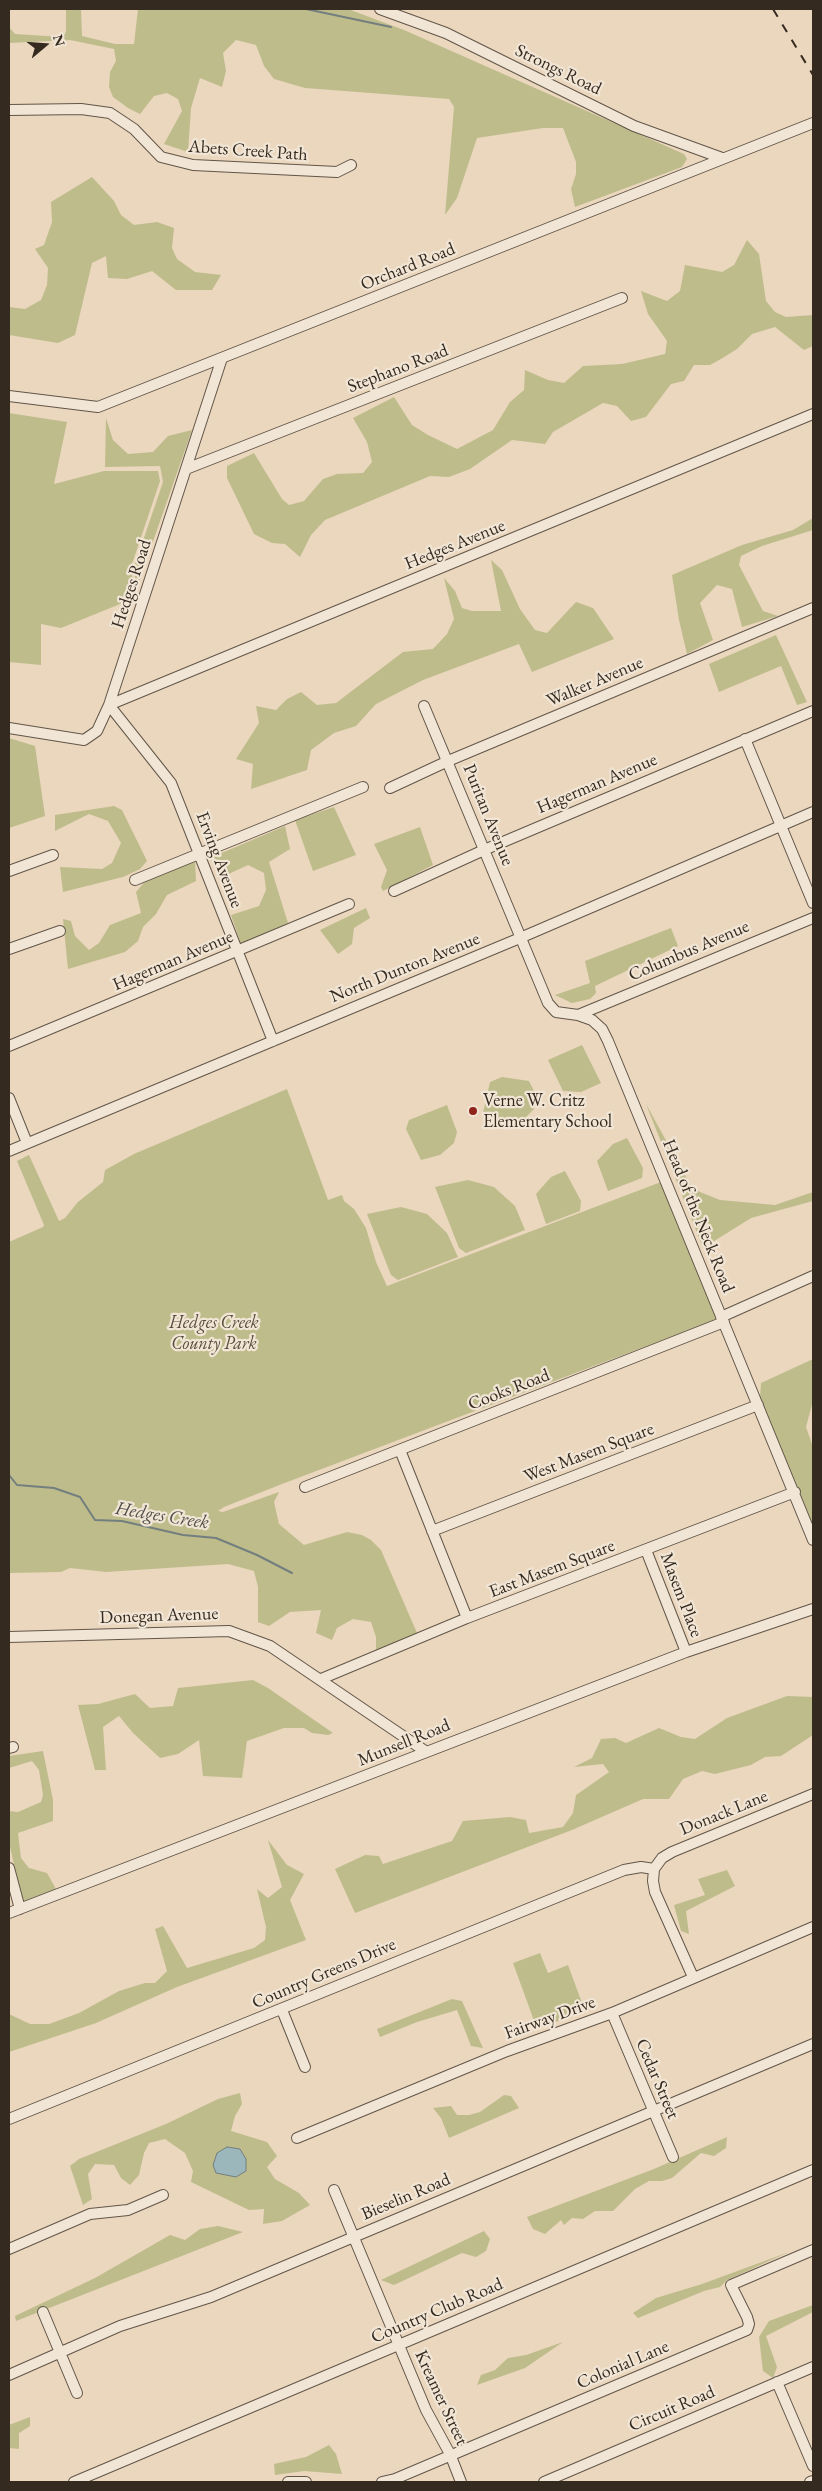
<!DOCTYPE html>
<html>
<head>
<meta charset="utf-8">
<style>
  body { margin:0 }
  #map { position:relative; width:822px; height:2491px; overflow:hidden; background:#ead7be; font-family:"EB Garamond",serif }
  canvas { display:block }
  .frame { position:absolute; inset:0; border:10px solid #352a20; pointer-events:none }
  .north { position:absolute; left:20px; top:20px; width:50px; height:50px; -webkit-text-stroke:4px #f1e5d5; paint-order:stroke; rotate:72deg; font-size:14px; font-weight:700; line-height:20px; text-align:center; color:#352a20 }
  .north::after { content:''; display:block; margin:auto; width:18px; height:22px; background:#352a20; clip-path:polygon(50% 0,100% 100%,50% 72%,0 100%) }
</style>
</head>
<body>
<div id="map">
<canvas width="822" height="2491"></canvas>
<div class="frame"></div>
<div class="north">N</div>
</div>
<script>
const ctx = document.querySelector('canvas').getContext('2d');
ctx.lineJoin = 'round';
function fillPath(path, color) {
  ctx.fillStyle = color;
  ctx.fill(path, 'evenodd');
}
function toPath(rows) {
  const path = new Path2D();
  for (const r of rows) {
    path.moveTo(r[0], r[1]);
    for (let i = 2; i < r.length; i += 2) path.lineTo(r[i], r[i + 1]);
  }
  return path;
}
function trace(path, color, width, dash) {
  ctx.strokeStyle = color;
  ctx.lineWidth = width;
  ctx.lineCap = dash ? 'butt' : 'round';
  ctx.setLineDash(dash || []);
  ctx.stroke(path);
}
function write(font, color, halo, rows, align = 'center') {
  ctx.font = font + ' "EB Garamond",serif';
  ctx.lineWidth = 4.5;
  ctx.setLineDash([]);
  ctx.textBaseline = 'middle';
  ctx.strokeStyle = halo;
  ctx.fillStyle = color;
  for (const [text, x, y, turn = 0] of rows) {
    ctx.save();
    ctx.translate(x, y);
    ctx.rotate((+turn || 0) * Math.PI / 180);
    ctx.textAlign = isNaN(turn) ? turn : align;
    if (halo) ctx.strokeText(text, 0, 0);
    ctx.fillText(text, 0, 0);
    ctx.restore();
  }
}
fillPath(toPath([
  [66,9,81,9,82,36,115,44,134,44,138,9,348,9,404,30,684,154,687,159,682,167,575,207,571,189,576,174,576,162,563,128,543,128,477,138,457,198,445,215,454,107,449,99,305,88,274,79,264,66,256,45,236,40,223,53,226,71,222,87,200,78,191,108,188,152,164,144,182,111,178,99,167,93,154,96,140,114,128,108,113,97,109,87,110,72,116,61,114,49,70,40,9,43,9,27,15,34,63,37,66,32],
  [92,177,114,201,121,215,134,225,157,222,174,228,172,248,177,259,195,272,221,275,212,290,176,290,152,271,127,279,108,278,106,256,92,263,75,335,58,343,9,335,9,307,25,309,41,300,47,285,48,268,35,249,44,245,52,222,51,202],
  [747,240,759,254,766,301,775,312,786,317,813,315,813,346,804,350,775,327,752,334,737,349,721,359,710,365,694,365,684,381,671,384,646,417,631,421,617,406,603,403,553,432,545,444,512,440,470,469,449,477,430,476,325,520,311,535,300,557,285,544,272,543,254,534,227,478,227,466,254,453,282,499,289,505,304,501,323,479,337,474,363,473,372,462,367,442,353,418,394,397,412,425,428,435,457,449,493,430,510,402,524,390,525,370,548,380,564,383,583,366,622,364,665,354,667,341,648,314,641,291,667,301,680,291,685,265,722,272,734,265],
  [9,413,67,422,54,484,104,471,158,471,160,481,131,567,135,598,61,628,41,624,41,665,9,662],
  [106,418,113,440,128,454,153,452,168,436,192,430,136,590,134,567,163,482,160,466,105,467],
  [813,518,813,530,762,546,741,556,739,565,763,611,778,616,742,627,732,589,717,585,700,603,713,640,687,654,679,620,672,575,742,545,793,530],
  [491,560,502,570,520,609,535,630,547,633,576,602,593,608,614,639,532,672,519,644,423,680,376,704,356,726,334,733,311,750,307,770,251,789,253,764,236,759,259,723,256,706,276,710,287,699,301,692,317,705,336,703,403,652,433,649,447,634,454,619,444,578,455,591,462,608,472,611,501,611],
  [776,635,807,702,797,705,781,666,719,692,709,664],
  [9,738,35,746,45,816,9,828],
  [114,806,122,810,147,861,140,869,123,877,63,892,60,867,102,869,112,863,121,843,108,821,89,814,55,831,55,815],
  [334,807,356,855,313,871,295,820],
  [285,826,290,849,269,862,288,923,241,944,231,915,259,906,266,890,264,873,248,865,220,878,210,858],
  [420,827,433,865,383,891,381,887,387,870,374,844],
  [195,860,196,881,167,895,156,914,143,927,138,941,125,952,68,969,63,919,71,921,75,936,89,950,99,943,110,925,141,913,136,892,148,878],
  [366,908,370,918,354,928,352,944,338,954,320,930],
  [671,928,678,946,595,986,596,993,590,999,572,1003,555,995,590,983,585,961],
  [582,1045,601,1083,581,1092,563,1091,548,1060],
  [502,1077,529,1081,535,1093,534,1109,523,1120,502,1124,483,1113,490,1082],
  [287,1089,328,1200,342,1195,344,1201,354,1209,366,1228,376,1262,387,1286,661,1182,718,1319,282,1484,224,1507,218,1511,223,1512,279,1492,274,1502,279,1524,304,1545,347,1532,362,1535,371,1540,381,1550,417,1633,413,1638,376,1650,376,1637,371,1622,353,1619,337,1628,332,1640,316,1633,321,1610,290,1612,269,1626,258,1622,258,1587,254,1571,228,1564,106,1572,70,1568,61,1572,9,1573,9,1242,43,1227,44,1225,17,1161,29,1155,59,1221,65,1218,78,1202,103,1182,105,1170,134,1154],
  [646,1104,691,1186,700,1192,720,1200,775,1205,813,1192,813,1201,751,1218,703,1248],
  [447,1105,457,1132,454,1143,440,1155,421,1160,406,1129,409,1120],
  [627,1138,643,1168,642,1178,608,1191,597,1161,613,1144],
  [565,1171,581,1201,580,1211,546,1224,536,1194,551,1177],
  [468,1180,494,1187,515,1206,525,1230,466,1253,459,1248,435,1187],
  [401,1207,427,1214,447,1233,458,1257,398,1280,391,1275,367,1214],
  [813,1359,813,1401,806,1427,813,1447,813,1525,760,1398,761,1383],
  [253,1680,268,1688,333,1733,328,1735,312,1733,304,1728,284,1728,247,1741,242,1778,203,1776,199,1740,178,1754,160,1758,133,1733,119,1716,103,1727,106,1770,95,1770,78,1705,98,1704,135,1694,150,1708,173,1706,178,1688],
  [787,1696,813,1697,813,1735,781,1756,765,1757,751,1765,715,1774,702,1771,683,1779,669,1799,643,1799,572,1830,355,1913,335,1869,365,1855,379,1856,383,1864,452,1841,463,1821,510,1817,526,1820,529,1833,563,1827,573,1813,576,1795,609,1772,603,1764,574,1767,592,1758,601,1739,615,1738,626,1743,659,1728,681,1737,695,1739,727,1718],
  [43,1751,53,1800,53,1821,18,1833,21,1858,29,1868,47,1873,56,1889,22,1902,9,1842,9,1811,18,1812,41,1802,43,1795,39,1770,32,1761,9,1768,9,1756],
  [268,1840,287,1865,304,1874,290,1900,306,1940,177,1987,96,2023,9,2052,9,2014,30,2024,49,2024,79,2013,119,1991,145,1983,155,1983,167,1971,155,1929,163,1926,187,1968,254,1948,265,1940,266,1927,257,1889,268,1898,282,1887],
  [727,1870,735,1886,686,1911,689,1934,681,1931,674,1905,705,1895,698,1879],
  [540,1953,548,1973,568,1965,585,2011,537,2029,513,1963],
  [452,1999,462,2001,483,2048,471,2046,457,2010,417,2022,380,2037,377,2029],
  [240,2093,242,2104,235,2116,231,2131,267,2142,277,2156,267,2167,275,2179,299,2193,310,2205,282,2221,263,2224,264,2209,249,2210,191,2182,193,2171,185,2153,165,2139,149,2143,144,2153,139,2175,130,2185,121,2178,114,2165,95,2164,88,2174,92,2199,83,2205,70,2166,79,2159,166,2124,218,2099],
  [504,2095,511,2096,519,2108,449,2138,441,2118,433,2108,451,2106,457,2115,469,2115,480,2112],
  [727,2137,726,2148,714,2156,701,2153,672,2178,662,2181,649,2181,635,2189,613,2211,595,2211,583,2219,572,2218,564,2225,561,2220,545,2234,533,2229,527,2217,654,2169],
  [218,2226,243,2232,16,2321,15,2316,95,2278,170,2235,185,2240,200,2229],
  [484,2231,490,2239,486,2251,476,2257,462,2253,394,2285,381,2280],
  [789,2252,727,2280,720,2287,704,2291,638,2318,633,2313,656,2298,702,2284],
  [813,2305,813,2312,766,2336,777,2367,773,2378,763,2371,759,2337,769,2321],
  [563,2342,525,2368,477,2385,481,2375,495,2370,508,2358,526,2355],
  [30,2417,30,2426,19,2433,19,2449,9,2448,9,2425],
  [329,2445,336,2454,342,2474,304,2471,275,2475,274,2464,306,2457]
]), '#bfbc8c');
const water = toPath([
  [227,2147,240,2149,246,2159,246,2171,236,2177,216,2173,213,2165,217,2153,227,2147]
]);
fillPath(water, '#9cb7bc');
trace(water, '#737f7e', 1);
trace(toPath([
  [306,9,391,27],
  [9,1475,17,1485,54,1488,80,1497,95,1520,122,1521,183,1535,216,1538,257,1555,292,1573]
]), '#737f7e', 2);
const minor = toPath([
  [380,9,446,33,634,126,722,158],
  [9,110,81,109,110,113,134,129,161,157,193,165,337,172,351,165],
  [9,396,98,407,813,123],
  [186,469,622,298],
  [109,705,813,414],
  [109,705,171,783,273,1041],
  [424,706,548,1003,556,1012,578,1015,592,1020,602,1029,608,1041,813,1540],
  [9,728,84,740,97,731,109,705,222,358],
  [745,739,813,903],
  [390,788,448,761,813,608],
  [9,871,53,855],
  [135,880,363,787],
  [394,891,484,850,813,711],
  [9,949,60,931],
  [578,1015,813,918],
  [9,1046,349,904],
  [9,1098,27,1143],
  [9,1151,520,938,813,812],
  [721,1317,813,1276],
  [400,1450,467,1618],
  [305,1487,724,1322],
  [432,1531,758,1405],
  [646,1550,686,1652],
  [9,1637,229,1631,270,1646,425,1751],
  [321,1679,467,1618,795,1492],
  [9,1748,13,1747],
  [9,1868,20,1909],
  [654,1869,662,1858,672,1852,813,1794],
  [654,1869,653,1881,655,1892,693,1977],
  [9,1913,686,1652,813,1609],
  [282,2010,305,2067],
  [612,2013,673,2157],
  [9,2119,624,1870,641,1867,654,1869],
  [297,2138,507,2051,612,2013,813,1927],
  [334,2190,426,2410,450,2454,461,2482],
  [9,2249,90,2214,128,2210,163,2195],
  [43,2312,77,2393],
  [9,2375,120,2326,211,2297,813,2044],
  [777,2382,813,2466],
  [74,2482,813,2170],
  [288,2482,306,2482],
  [382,2482,395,2479,747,2330,749,2324,747,2317,731,2285,813,2250],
  [544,2482,813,2367],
  [810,2482,813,2481]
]);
trace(minor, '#625548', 12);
trace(minor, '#f1e5d5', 10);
trace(toPath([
  [773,9,813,75]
]), '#352a20', 2, [9, 9]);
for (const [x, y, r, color] of [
  [473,1111,5,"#8f2418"]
]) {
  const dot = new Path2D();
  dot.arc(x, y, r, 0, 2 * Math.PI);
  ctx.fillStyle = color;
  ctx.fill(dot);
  trace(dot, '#f1e5d5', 2);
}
write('18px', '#352a20', '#f1e5d5', [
  ["Strongs Road",558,70,26],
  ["Abets Creek Path",248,151,4],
  ["Orchard Road",408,267,-22],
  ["Stephano Road",398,369,-21],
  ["Hedges Avenue",455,545,-22],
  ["Hedges Road",132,584,-72],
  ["Walker Avenue",595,682,-23],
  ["Hagerman Avenue",597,784,-23],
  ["Puritan Avenue",488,815,68],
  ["Erving Avenue",219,860,69],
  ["Columbus Avenue",689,951,-23],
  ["Hagerman Avenue",173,961,-23],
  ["North Dunton Avenue",405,968,-22],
  ["Head of the Neck Road",698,1216,68],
  ["Cooks Road",509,1390,-21],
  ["West Masem Square",589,1453,-21],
  ["East Masem Square",552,1569,-21],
  ["Masem Place",681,1595,69],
  ["Donegan Avenue",159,1616,-2],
  ["Munsell Road",404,1743,-22],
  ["Donack Lane",724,1813,-22],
  ["Country Greens Drive",324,1974,-23],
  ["Fairway Drive",550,2018,-20],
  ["Cedar Street",657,2079,67],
  ["Bieselin Road",406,2197,-23],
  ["Country Club Road",437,2311,-23],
  ["Colonial Lane",623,2365,-23],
  ["Kreamer Street",441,2398,65],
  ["Circuit Road",672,2409,-23]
]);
write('18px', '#352a20', '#f1e5d5', [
  ["Verne W. Critz",483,1101],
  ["Elementary School",483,1122]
], 'left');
write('italic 18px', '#584e3b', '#f1e5d5', [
  ["Hedges Creek",214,1323],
  ["County Park",214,1344]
]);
write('italic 19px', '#4f4d47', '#f1e5d5', [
  ["Hedges Creek",162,1516,9]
]);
</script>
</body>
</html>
